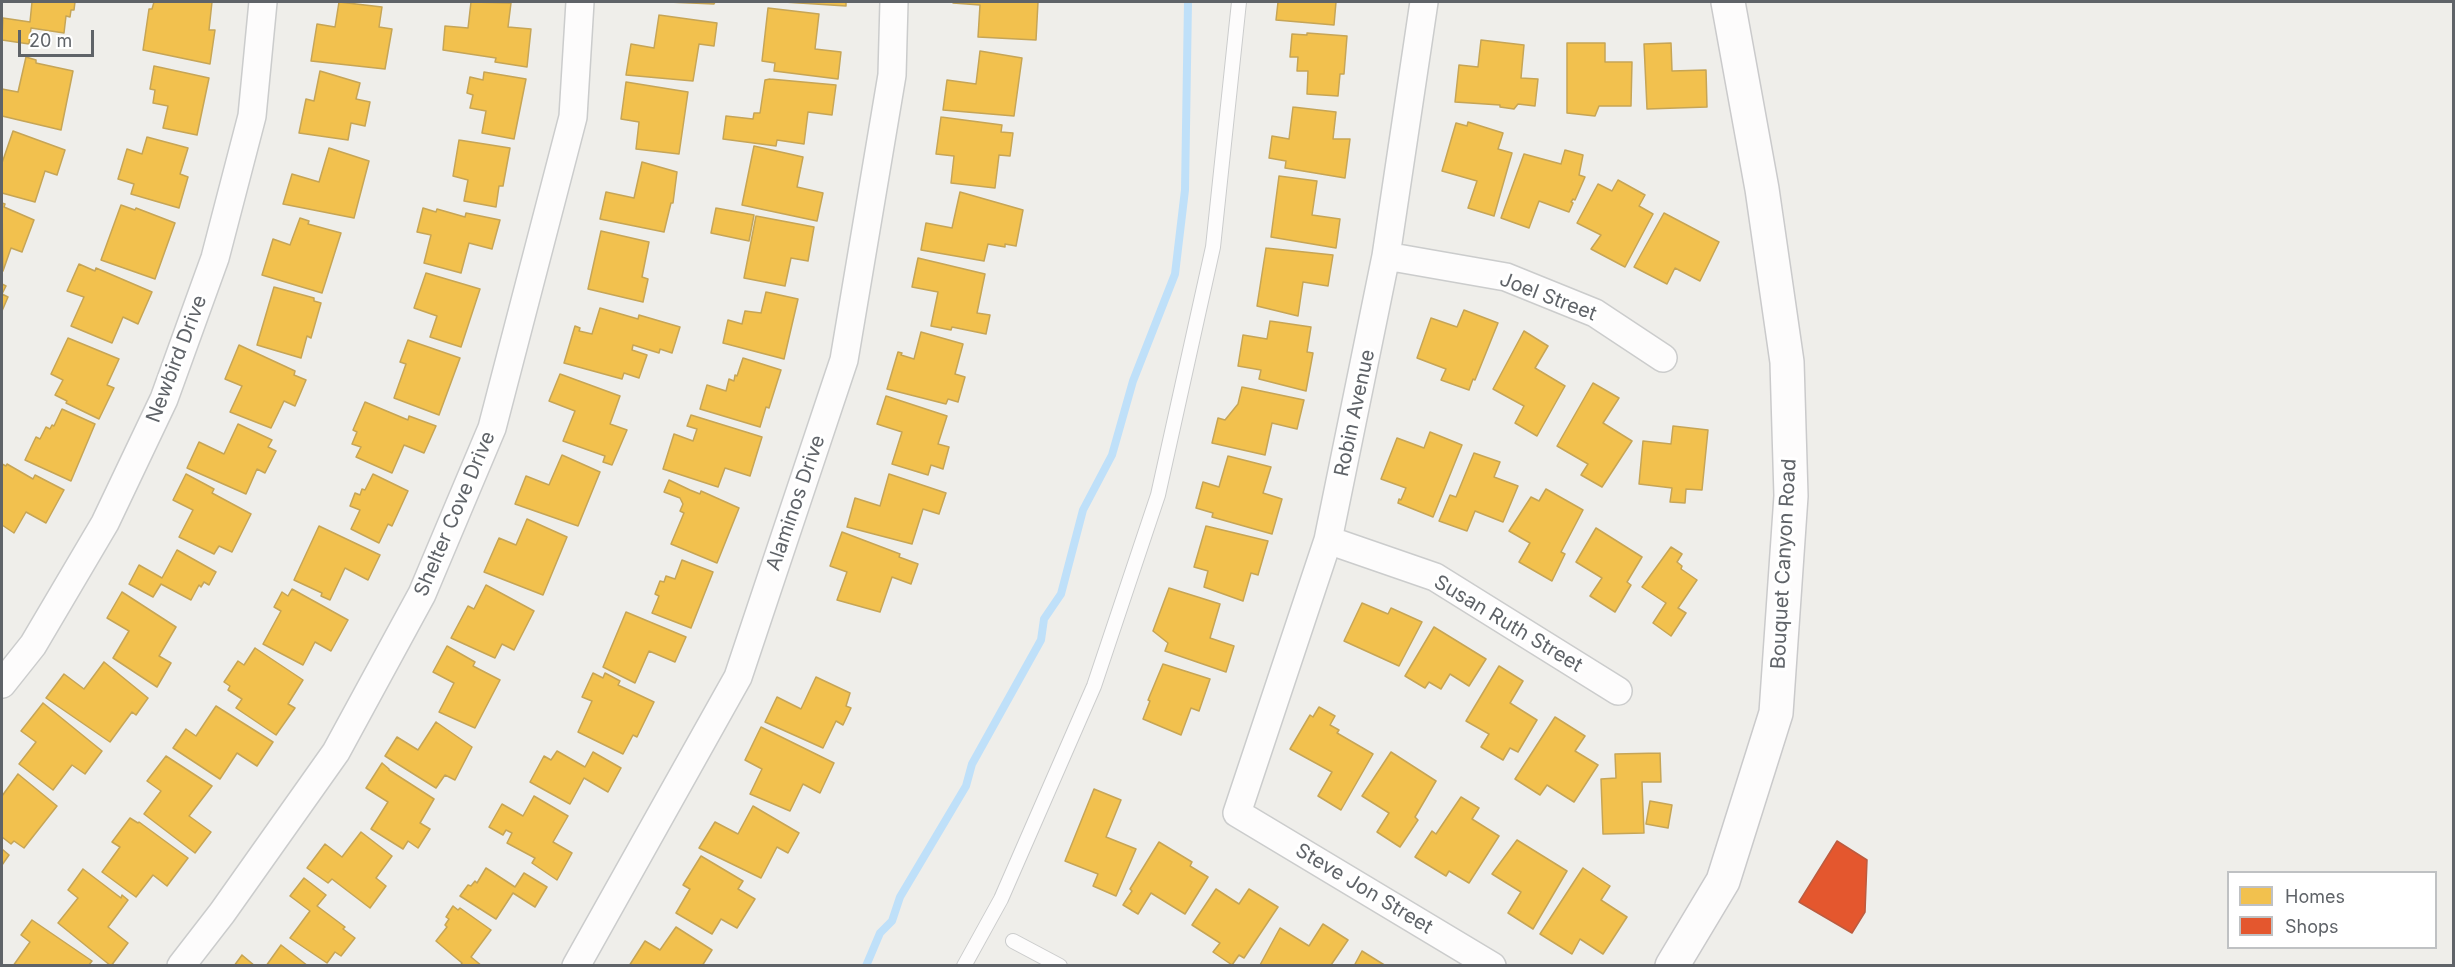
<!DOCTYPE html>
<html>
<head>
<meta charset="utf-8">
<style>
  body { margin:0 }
  #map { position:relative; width:2455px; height:967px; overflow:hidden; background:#efeeea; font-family:Inter,sans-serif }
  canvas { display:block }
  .frame { position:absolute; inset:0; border:3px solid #5f6368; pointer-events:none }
  .legend { position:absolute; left:2227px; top:871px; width:210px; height:78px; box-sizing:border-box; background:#fff; border:2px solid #bfc1c3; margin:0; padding:8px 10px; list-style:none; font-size:18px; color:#5f6368 }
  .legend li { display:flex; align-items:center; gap:12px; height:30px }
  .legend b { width:30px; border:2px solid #bfc1c3 }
  .scale { position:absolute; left:18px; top:30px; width:76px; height:27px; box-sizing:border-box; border:3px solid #5f6368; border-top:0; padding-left:8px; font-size:18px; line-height:21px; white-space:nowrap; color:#5f6368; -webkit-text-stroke:4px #fff; paint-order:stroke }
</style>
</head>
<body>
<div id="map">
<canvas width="2455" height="967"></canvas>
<div class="frame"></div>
<ul class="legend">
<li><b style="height:16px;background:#f2c14e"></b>Homes</li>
<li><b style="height:16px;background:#e4572e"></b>Shops</li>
</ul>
<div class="scale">20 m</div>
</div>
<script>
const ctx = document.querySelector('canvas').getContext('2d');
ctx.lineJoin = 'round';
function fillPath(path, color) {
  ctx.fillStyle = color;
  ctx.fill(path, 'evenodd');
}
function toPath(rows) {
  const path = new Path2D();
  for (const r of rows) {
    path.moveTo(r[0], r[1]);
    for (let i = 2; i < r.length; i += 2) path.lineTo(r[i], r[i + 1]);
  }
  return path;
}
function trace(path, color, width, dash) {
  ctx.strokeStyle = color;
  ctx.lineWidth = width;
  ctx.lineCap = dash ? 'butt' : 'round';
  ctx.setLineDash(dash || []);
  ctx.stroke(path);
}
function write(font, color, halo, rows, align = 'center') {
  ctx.font = font + ' Inter,sans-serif';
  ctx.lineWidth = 6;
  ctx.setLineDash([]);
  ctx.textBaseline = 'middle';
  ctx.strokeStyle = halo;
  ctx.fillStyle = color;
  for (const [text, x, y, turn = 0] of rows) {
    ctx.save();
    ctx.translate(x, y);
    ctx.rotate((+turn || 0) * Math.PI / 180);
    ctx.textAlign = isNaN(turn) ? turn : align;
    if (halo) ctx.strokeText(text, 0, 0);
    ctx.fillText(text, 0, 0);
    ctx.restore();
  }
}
const homes = toPath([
  [32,2,75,2,74,10,71,10,70,17,66,16,64,33,31,28,29,44,2,40,3,18,30,22,32,2],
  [154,2,212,2,209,30,215,30,210,64,143,50,149,9,152,9,154,2],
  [339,2,382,7,379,27,392,29,385,69,311,61,317,24,335,27,339,2],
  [471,2,511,3,508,27,531,29,527,67,495,62,496,58,443,50,445,26,468,28,471,2],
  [668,2,715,2,714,4,668,2],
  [784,2,846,2,846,6,784,2],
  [953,2,1038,2,1036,40,978,37,980,5,953,3,953,2],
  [1278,2,1336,2,1334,25,1276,20,1278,2],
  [768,8,819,14,815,49,841,52,838,79,774,71,775,63,762,61,768,8],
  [659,15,717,23,714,46,699,44,693,81,626,75,631,44,654,48,659,15],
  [1307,33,1347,36,1344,74,1340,74,1338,96,1307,94,1308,71,1297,71,1298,57,1290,57,1292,34,1307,35,1307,33],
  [1481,40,1524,45,1521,78,1538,79,1535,106,1518,104,1514,109,1500,107,1500,105,1455,102,1459,65,1478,67,1481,40],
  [1567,43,1605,43,1605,62,1632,62,1631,106,1599,106,1595,116,1567,113,1567,43],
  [1671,43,1672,71,1706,70,1707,107,1647,109,1644,44,1671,43],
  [980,51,1022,58,1014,116,943,110,947,80,976,84,980,51],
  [26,57,36,60,36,63,73,71,61,130,2,116,2,89,18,92,26,57],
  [154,66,209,78,197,135,163,128,168,106,153,103,155,90,150,89,154,66],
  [320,71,360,83,356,99,370,102,365,126,351,123,348,140,299,133,306,99,314,101,320,71],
  [484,72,526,79,514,139,482,133,486,111,470,108,473,95,467,93,470,77,483,80,484,72],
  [770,79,836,85,832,115,808,112,804,144,777,140,776,146,723,139,726,116,753,119,754,113,760,113,765,80,770,79],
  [626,82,688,92,679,154,636,149,639,122,621,119,626,82],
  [1293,107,1336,112,1333,139,1350,139,1345,178,1285,168,1286,161,1269,158,1272,136,1289,139,1293,107],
  [941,117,1002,125,1001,132,1013,133,1010,156,999,155,995,188,951,183,954,156,936,154,941,117],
  [1468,122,1503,133,1498,149,1512,153,1494,216,1468,208,1477,181,1442,171,1456,123,1467,126,1468,122],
  [13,131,65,150,57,175,45,171,35,202,2,193,2,163,13,131],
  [147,137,188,148,180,174,188,177,179,208,131,194,134,184,118,179,127,149,142,154,147,137],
  [459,140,510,148,503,186,499,186,496,207,464,201,468,180,453,176,459,140],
  [754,146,803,157,797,187,823,193,817,221,742,205,754,146],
  [329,148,369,161,354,218,283,204,292,174,319,182,329,148],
  [1565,150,1583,155,1579,175,1585,177,1575,200,1573,199,1571,202,1573,203,1569,212,1539,201,1529,228,1501,218,1524,154,1561,164,1565,150],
  [642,162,677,172,673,203,671,203,664,232,600,219,606,192,634,198,642,162],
  [1279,176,1317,181,1312,215,1340,219,1336,248,1271,237,1279,176],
  [1618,180,1645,195,1639,206,1653,214,1625,267,1591,249,1601,235,1577,223,1598,184,1612,191,1618,180],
  [960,192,1023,210,1016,246,1005,244,1005,247,988,244,984,261,921,250,926,223,952,228,960,192],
  [2,203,5,204,4,207,34,220,22,252,11,248,3,271,2,203],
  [121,205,135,210,136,208,175,223,155,279,101,260,121,205],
  [423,208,436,212,437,209,465,217,466,213,500,220,492,249,469,243,461,273,424,263,431,235,417,232,423,208],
  [716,208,754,215,749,241,711,233,716,208],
  [1664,213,1719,242,1700,281,1675,268,1667,284,1634,267,1664,213],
  [756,216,814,227,808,261,791,258,785,286,744,278,756,216],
  [300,218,309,221,308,224,341,233,322,293,262,275,273,239,290,245,300,218],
  [601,231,649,242,642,277,648,279,643,302,588,289,601,231],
  [1266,248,1333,255,1328,286,1303,282,1298,316,1257,306,1266,248],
  [918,258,985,274,977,313,990,315,986,334,952,327,951,330,931,326,938,292,912,287,918,258],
  [79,264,95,271,96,268,152,292,138,324,123,317,112,343,71,326,84,297,67,291,79,264],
  [426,273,480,289,461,347,430,337,437,316,414,308,426,273],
  [2,284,6,286,2,294,8,297,2,311,2,284],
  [274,287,314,298,314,301,321,303,311,338,307,336,301,358,257,345,274,287],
  [766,292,798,299,784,359,723,343,728,320,742,324,745,311,761,313,766,292],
  [600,308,638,319,639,315,680,327,672,353,660,349,659,353,633,345,632,350,647,355,639,378,624,373,622,379,564,363,575,326,580,328,579,331,592,334,600,308],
  [1464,310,1498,323,1475,380,1473,379,1469,390,1441,380,1446,369,1417,358,1431,318,1457,327,1464,310],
  [1270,321,1311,327,1307,352,1313,353,1306,391,1259,379,1261,370,1238,366,1243,335,1267,339,1270,321],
  [1524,331,1548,346,1535,368,1565,386,1537,436,1515,423,1524,406,1493,389,1524,331],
  [921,332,963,344,955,374,965,377,958,402,948,399,946,404,887,389,898,352,902,353,901,355,914,359,921,332],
  [68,338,119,359,107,385,114,388,99,419,66,403,67,401,55,395,63,380,51,374,68,338],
  [408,340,460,358,439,415,394,398,406,364,400,362,408,340],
  [239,345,295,371,294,375,306,380,295,406,284,401,271,428,230,412,242,386,225,379,239,345],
  [743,358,781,370,769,408,766,407,760,427,700,409,707,385,726,391,729,379,734,381,735,375,737,376,743,358],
  [560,374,620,396,610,424,627,430,612,465,603,462,605,456,563,441,575,411,549,401,560,374],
  [1593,383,1619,398,1603,423,1632,441,1602,487,1581,475,1588,464,1557,446,1593,383],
  [1242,387,1304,400,1297,429,1272,423,1265,455,1212,443,1218,418,1225,420,1238,404,1242,387],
  [886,396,947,416,938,444,949,447,943,469,931,465,928,475,892,464,902,432,877,424,886,396],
  [365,402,408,420,409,416,436,426,424,453,404,445,392,473,356,457,361,447,352,444,357,432,353,430,365,402],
  [62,409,95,424,71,481,25,460,36,437,40,439,46,427,50,429,52,425,54,426,62,409],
  [691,415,762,437,750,476,725,468,718,487,663,469,674,434,693,441,697,429,687,426,691,415],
  [238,424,272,440,268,447,276,451,265,473,257,469,246,494,187,468,199,442,224,454,238,424],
  [1673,426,1708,430,1702,490,1686,489,1685,503,1670,502,1672,488,1639,484,1643,441,1671,444,1673,426],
  [1430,432,1462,445,1433,517,1398,503,1399,499,1401,500,1406,488,1381,479,1397,438,1424,448,1430,432],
  [1474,453,1500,462,1494,477,1518,486,1503,522,1475,511,1467,531,1439,521,1450,495,1456,497,1474,453],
  [562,455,600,472,578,526,515,504,526,476,549,485,562,455],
  [1228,456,1271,467,1263,493,1282,499,1272,534,1212,517,1213,513,1196,508,1203,482,1219,487,1228,456],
  [2,464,6,466,7,464,33,479,35,475,64,490,46,523,26,512,14,533,2,525,2,464],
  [186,474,214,489,212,493,251,514,232,552,219,546,214,554,179,537,193,510,173,500,186,474],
  [373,474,408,491,392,526,388,524,379,543,351,529,360,510,350,506,355,493,360,495,362,489,365,490,373,474],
  [889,474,946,493,939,514,923,509,912,544,847,527,855,498,880,506,889,474],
  [669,480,690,490,700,494,701,491,739,508,717,563,671,544,684,513,680,511,683,504,680,498,664,492,669,480],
  [1546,489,1583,510,1561,552,1565,554,1552,581,1519,562,1530,543,1509,531,1531,497,1539,501,1546,489],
  [527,519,567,537,543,595,484,572,499,538,516,545,527,519],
  [319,526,380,555,368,580,345,568,330,600,321,596,322,593,294,580,319,526],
  [1206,526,1268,541,1258,575,1251,573,1243,601,1204,587,1208,571,1194,567,1206,526],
  [1596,528,1642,557,1627,582,1631,585,1615,612,1590,596,1602,578,1576,562,1596,528],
  [842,532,900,554,899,557,918,564,911,584,892,577,880,612,837,600,847,572,830,566,842,532],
  [1671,547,1682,554,1677,562,1682,566,1681,569,1697,580,1678,608,1686,613,1671,636,1653,623,1666,603,1642,587,1671,547],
  [177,550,216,572,209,585,204,582,201,587,199,585,191,600,161,584,153,597,129,584,139,565,162,578,177,550],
  [682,560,713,572,691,628,652,613,659,596,655,594,660,581,664,582,666,576,675,579,682,560],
  [486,585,534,611,514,650,502,644,495,658,451,638,468,606,474,609,486,585],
  [1169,588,1220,604,1210,638,1234,646,1226,672,1165,651,1168,643,1153,631,1169,588],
  [292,589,348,620,331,651,315,642,303,665,263,644,281,611,274,607,282,592,288,596,292,589],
  [122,592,176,627,159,656,171,663,157,687,113,658,129,631,107,618,122,592],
  [1362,603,1388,614,1391,608,1422,622,1399,666,1344,641,1362,603],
  [626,612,686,637,675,662,649,651,635,683,603,667,626,612],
  [1434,627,1486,659,1469,686,1450,674,1441,689,1429,682,1425,688,1405,676,1434,627],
  [447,646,475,662,473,666,500,680,475,728,439,712,454,683,433,672,447,646],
  [255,648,303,680,288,704,295,708,276,735,236,708,242,699,228,690,230,686,224,682,238,661,244,665,255,648],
  [104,662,148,698,136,715,132,712,110,742,46,698,64,674,84,689,104,662],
  [1163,664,1210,679,1199,711,1191,708,1181,735,1143,719,1150,701,1148,700,1163,664],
  [1499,666,1523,681,1510,703,1537,720,1518,752,1510,748,1503,760,1481,747,1489,734,1466,721,1499,666],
  [593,673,603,678,605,673,620,681,618,685,654,702,637,737,633,735,623,754,578,732,592,701,582,697,593,673],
  [816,677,850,693,846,706,851,708,843,725,836,721,823,748,765,722,777,697,801,709,816,677],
  [43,703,102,751,85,774,72,765,53,790,19,764,36,742,21,731,43,703],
  [216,706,273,742,257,766,237,753,220,779,173,748,186,729,196,736,216,706],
  [1319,707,1335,716,1330,725,1339,730,1337,733,1373,754,1341,810,1318,796,1332,772,1290,749,1310,715,1313,717,1319,707],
  [1555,717,1585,736,1575,751,1598,765,1574,802,1547,785,1540,795,1515,779,1555,717],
  [436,722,472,747,455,780,445,775,436,788,385,756,397,737,418,750,436,722],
  [761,727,834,763,820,793,803,784,790,811,750,794,762,769,745,760,761,727],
  [557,751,585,767,593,752,621,768,608,792,584,778,570,804,530,782,544,756,551,760,557,751],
  [1391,752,1436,781,1415,817,1418,820,1400,847,1377,832,1389,813,1362,796,1391,752],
  [1660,753,1661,782,1642,782,1644,833,1603,834,1601,779,1616,778,1615,754,1660,753],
  [166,756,212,786,189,816,211,832,195,853,144,814,161,791,147,781,166,756],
  [382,763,389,769,389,770,434,799,420,823,430,829,418,848,408,841,403,849,371,829,388,802,366,788,382,763],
  [18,774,57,806,24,848,14,841,11,844,2,837,2,796,18,774],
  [1094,789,1121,800,1106,837,1136,849,1116,896,1093,886,1098,874,1065,861,1094,789],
  [534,796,568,816,553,842,572,853,557,880,532,863,535,858,507,843,512,833,506,830,503,835,489,827,502,804,523,816,534,796],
  [1461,797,1479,808,1472,819,1499,836,1469,883,1449,871,1446,876,1415,857,1432,831,1436,834,1461,797],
  [1650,801,1672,805,1668,828,1646,824,1650,801],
  [753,806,799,833,788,853,777,847,761,878,699,848,715,822,738,834,753,806],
  [130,818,138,823,139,822,188,858,167,886,153,875,136,897,102,872,120,847,112,842,130,818],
  [361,832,392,856,376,878,386,886,370,908,332,879,328,883,307,868,325,844,342,857,361,832],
  [1517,840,1567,871,1533,929,1508,913,1521,892,1492,874,1517,840],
  [1159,842,1192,862,1190,866,1208,877,1185,914,1151,893,1138,914,1123,905,1132,891,1130,889,1159,842],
  [2,849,9,855,2,865,2,849],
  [701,856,743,881,738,889,755,899,737,928,721,919,712,934,676,913,690,889,683,885,701,856],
  [486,868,515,887,524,873,547,887,535,907,513,893,496,919,460,896,468,885,471,886,475,881,477,883,486,868],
  [1583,868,1610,886,1601,900,1627,917,1603,954,1580,939,1572,954,1540,934,1583,868],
  [83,869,121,898,122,895,128,900,108,927,128,943,111,966,58,923,78,898,68,890,83,869],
  [304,878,326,895,317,906,345,927,343,929,355,938,341,956,335,952,327,963,290,938,310,911,290,896,304,878],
  [1216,889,1239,904,1249,889,1278,907,1244,958,1239,955,1232,965,1213,952,1220,943,1192,925,1216,889],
  [453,906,458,910,460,908,491,930,471,957,482,966,460,966,462,963,436,941,447,927,445,925,449,919,446,917,453,906],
  [32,920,92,961,88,966,13,966,30,942,21,935,32,920],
  [1323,924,1348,940,1331,965,1260,965,1280,928,1309,946,1323,924],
  [676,927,712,950,702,966,629,966,645,941,660,950,676,927],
  [281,945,308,966,266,966,281,945],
  [1362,951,1386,966,1354,966,1362,951],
  [242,955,255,966,234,966,242,955]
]);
fillPath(homes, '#f2c14e');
trace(homes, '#c6a556', 1.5);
const shops = toPath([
  [1837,841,1867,860,1865,912,1852,933,1799,902,1837,841]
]);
fillPath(shops, '#e4572e');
trace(shops, '#bc5b3f', 1.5);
trace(toPath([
  [866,966,880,933,892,921,900,897,966,786,972,764,1041,640,1044,619,1061,594,1083,510,1112,455,1133,381,1175,274,1185,190,1188,2]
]), '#bfe0f9', 8);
const lane = toPath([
  [1013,941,1060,966],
  [964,966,1001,899,1094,686,1158,495,1213,247,1239,2]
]);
const street = toPath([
  [1424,2,1386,256,1328,540,1237,813,1492,966],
  [1386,256,1506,277,1595,313,1663,358],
  [1328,540,1435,577,1618,691],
  [2,684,33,645,105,523,164,399,215,258,252,116,263,2],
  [181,966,222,913,336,752,422,594,492,428,573,117,580,2],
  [576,966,738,677,844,360,892,75,894,2]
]);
const secondary = toPath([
  [1672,966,1723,881,1776,713,1791,496,1787,362,1762,189,1728,2]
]);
trace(lane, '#cbcccc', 16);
trace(street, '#cbcccc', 30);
trace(secondary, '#cacacb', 36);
trace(lane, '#fdfcfc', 14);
trace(street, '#fdfcfc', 27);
trace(secondary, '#fdfcfc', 33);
write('20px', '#5f6368', '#fff', [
  ["Joel Street",1548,297,21],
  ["Newbird Drive",177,359,-69],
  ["Robin Avenue",1355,413,-78],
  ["Alaminos Drive",796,503,-71],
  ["Shelter Cove Drive",455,514,-67],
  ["Bouquet Canyon Road",1784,564,-87],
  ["Susan Ruth Street",1508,624,31],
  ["Steve Jon Street",1364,889,31]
]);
</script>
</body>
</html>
